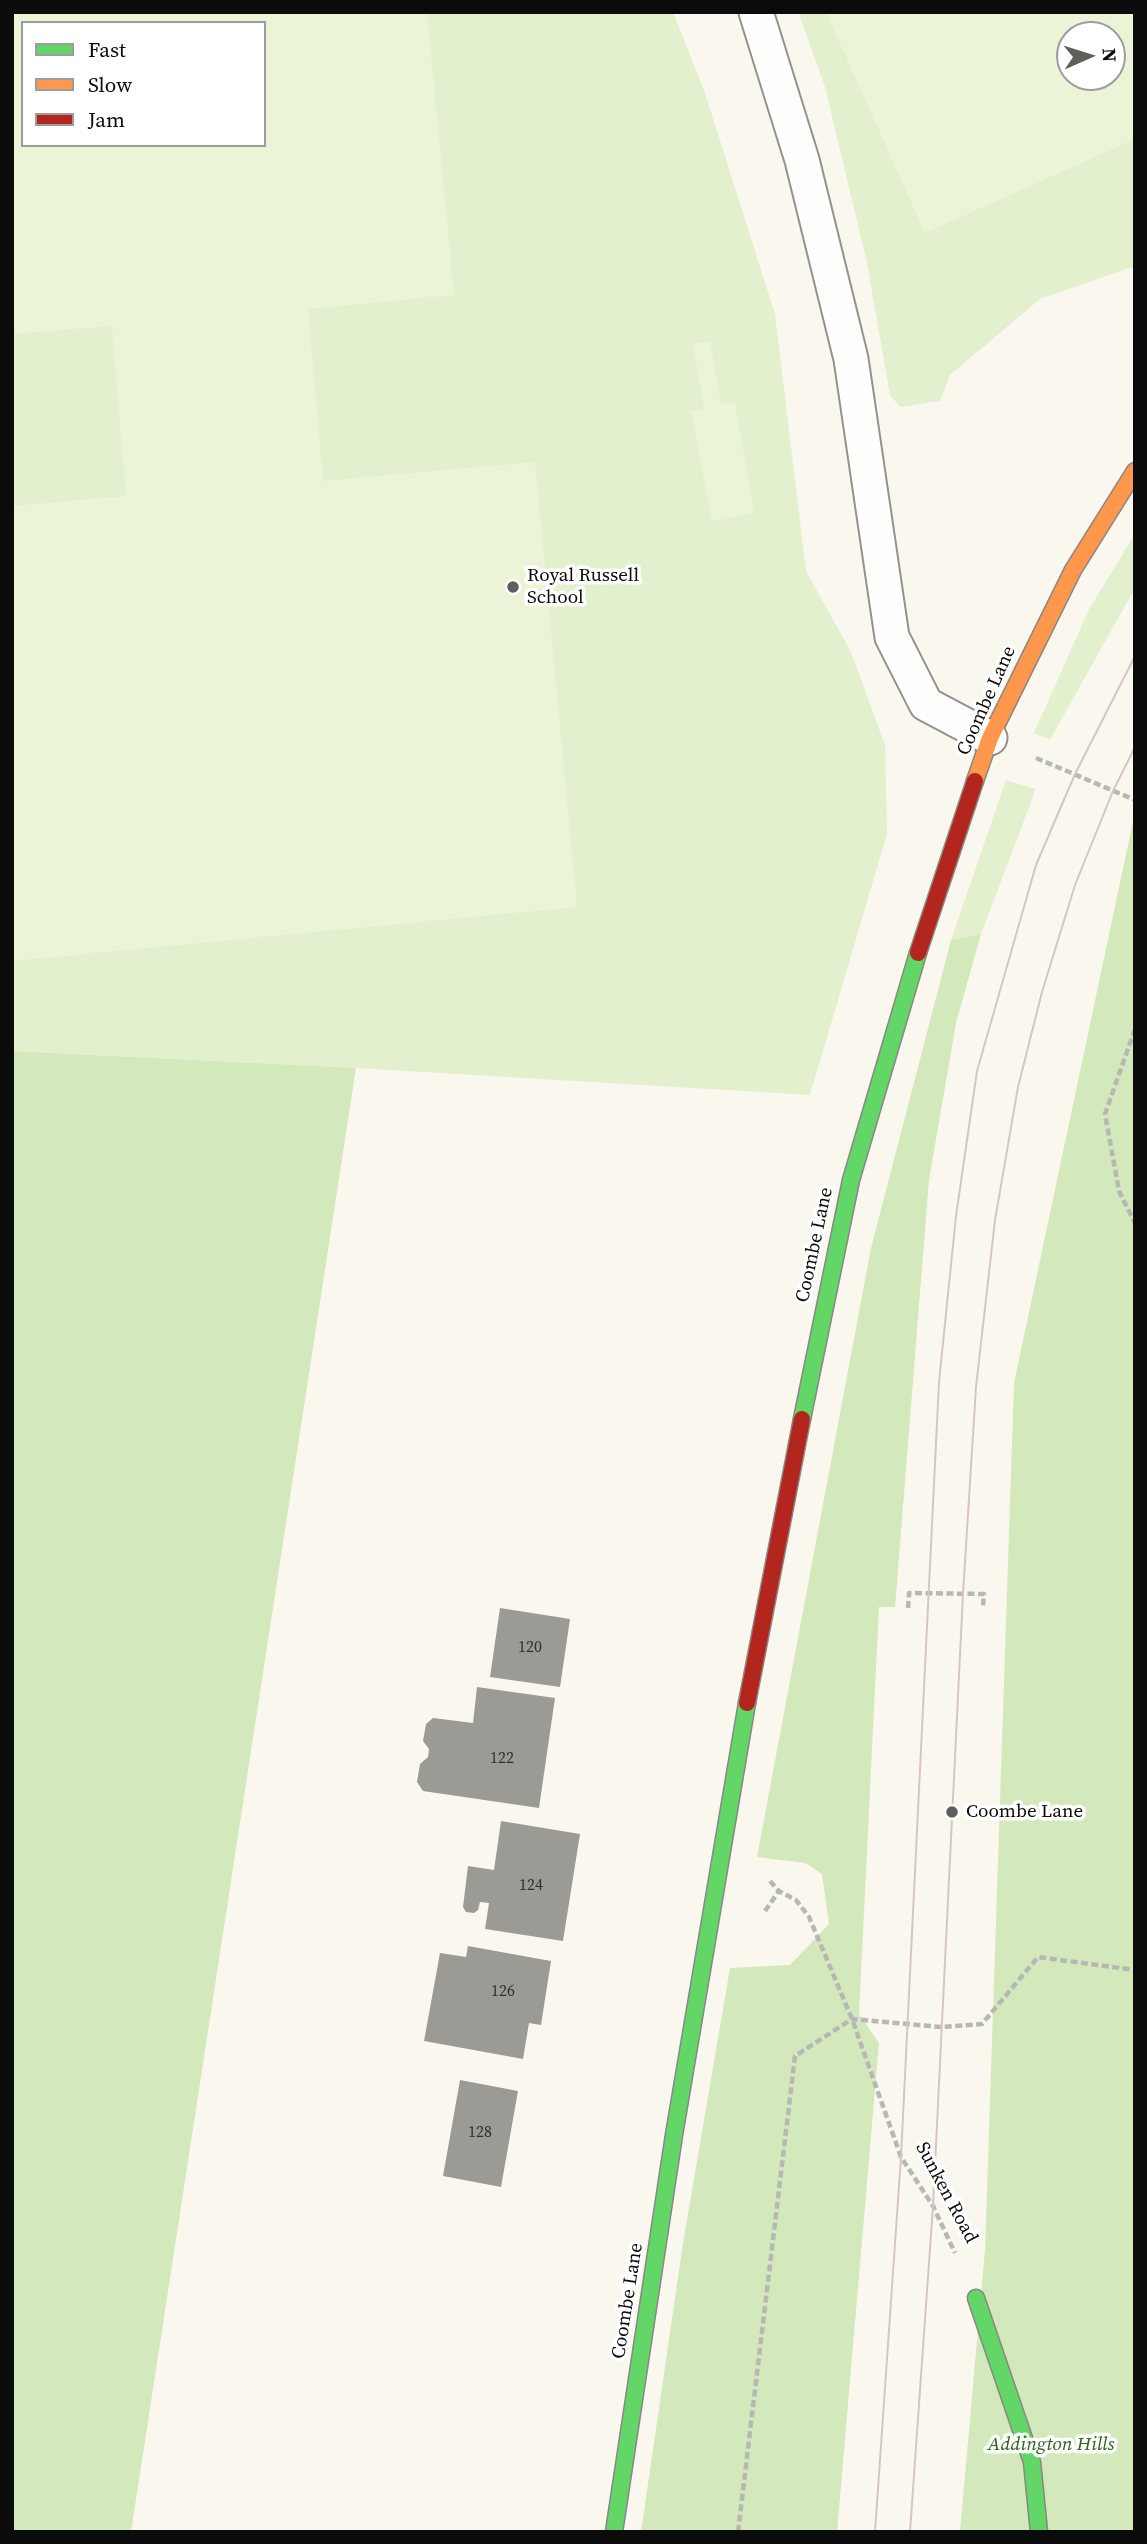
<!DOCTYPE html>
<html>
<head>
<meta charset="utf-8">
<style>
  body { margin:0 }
  #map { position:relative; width:1147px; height:2544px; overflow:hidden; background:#faf8ee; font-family:"Source Serif 4",serif }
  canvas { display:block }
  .frame { position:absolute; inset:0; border:14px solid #0b0b0b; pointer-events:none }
  .legend { position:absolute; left:21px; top:21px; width:245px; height:126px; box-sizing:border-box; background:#fff; border:2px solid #9d9d9d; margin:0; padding:9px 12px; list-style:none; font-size:21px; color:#0b0b0b }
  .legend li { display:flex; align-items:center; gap:14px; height:35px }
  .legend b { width:35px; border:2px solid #9d9d9d }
  .north { position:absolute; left:1056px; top:21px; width:70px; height:70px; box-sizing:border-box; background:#fff; border:2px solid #9d9d9d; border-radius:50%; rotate:87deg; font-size:19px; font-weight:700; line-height:28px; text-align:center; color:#0b0b0b }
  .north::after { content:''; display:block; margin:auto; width:24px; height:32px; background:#5f5e5a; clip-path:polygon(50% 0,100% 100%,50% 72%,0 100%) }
</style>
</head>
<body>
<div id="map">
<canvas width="1147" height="2544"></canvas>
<div class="frame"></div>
<ul class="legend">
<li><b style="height:9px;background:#63d668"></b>Fast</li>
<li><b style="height:9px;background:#ff974d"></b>Slow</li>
<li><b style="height:9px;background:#b3261e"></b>Jam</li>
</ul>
<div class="north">N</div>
</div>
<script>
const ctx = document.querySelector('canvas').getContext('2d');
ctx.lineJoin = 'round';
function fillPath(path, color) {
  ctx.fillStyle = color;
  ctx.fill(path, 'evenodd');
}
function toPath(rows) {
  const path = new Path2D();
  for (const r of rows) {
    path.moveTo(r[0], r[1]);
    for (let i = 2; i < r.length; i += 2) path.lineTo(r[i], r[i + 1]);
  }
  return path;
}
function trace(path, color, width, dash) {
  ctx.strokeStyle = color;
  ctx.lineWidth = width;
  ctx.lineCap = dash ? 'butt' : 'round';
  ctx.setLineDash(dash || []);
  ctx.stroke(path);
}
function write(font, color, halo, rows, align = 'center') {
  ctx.font = font + ' "Source Serif 4",serif';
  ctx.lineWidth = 7;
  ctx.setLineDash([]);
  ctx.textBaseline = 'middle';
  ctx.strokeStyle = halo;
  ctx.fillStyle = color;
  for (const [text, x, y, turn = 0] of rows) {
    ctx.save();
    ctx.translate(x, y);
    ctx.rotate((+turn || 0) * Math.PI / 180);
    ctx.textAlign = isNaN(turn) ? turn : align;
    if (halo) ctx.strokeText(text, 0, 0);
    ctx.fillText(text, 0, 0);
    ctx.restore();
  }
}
fillPath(toPath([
  [12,12,673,12,705,93,775,314,806,571,851,652,885,745,887,834,810,1095,356,1068,12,1051],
  [23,23,264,23,264,145,23,145],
  [798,12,1135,12,1135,266,1040,299,950,375,940,401,900,407,890,395,867,263,825,87],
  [1070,35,1112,35,1112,77,1070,77],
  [1135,534,1135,588,1050,740,1034,733,1089,609],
  [1006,780,1036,789,981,934,951,940]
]), '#e2f0ce');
fillPath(toPath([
  [1135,812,1135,2532,960,2532,985,2250,1014,1383],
  [981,934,956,1023,929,1180,895,1607,879,1607,859,2014,879,2043,837,2532,641,2532,683,2243,730,1968,790,1965,829,1924,822,1874,805,1863,757,1857,871,1248,951,940],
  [12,1051,356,1068,131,2532,12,2532]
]), '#d3e8bb');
fillPath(toPath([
  [12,12,427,12,454,295,308,309,323,481,535,462,577,907,12,961,12,506,126,496,112,326,12,334],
  [23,23,264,23,264,145,23,145],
  [826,12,1135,12,1135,139,925,233],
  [1070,35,1112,35,1112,77,1070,77],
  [710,341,721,404,735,403,754,513,712,521,691,411,704,408,693,344]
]), '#ecf4d7');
fillPath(toPath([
  [500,1608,570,1619,560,1687,490,1677],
  [477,1687,555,1698,539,1808,423,1791,417,1782,420,1764,428,1757,429,1749,423,1741,426,1724,433,1718,473,1723],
  [501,1821,580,1834,563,1941,485,1929,489,1903,480,1902,478,1910,474,1913,466,1912,463,1907,468,1866,494,1870],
  [468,1946,551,1961,541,2025,529,2023,523,2059,424,2041,440,1953,466,1957],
  [460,2080,518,2091,501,2187,443,2176]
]), '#9c9a94');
const lane = toPath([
  [756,12,802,160,851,359,892,637,926,704,990,738]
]);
const fast = toPath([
  [802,1419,851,1180,918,953],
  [976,2298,1032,2462,1039,2532],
  [614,2532,674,2135,747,1703]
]);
const slow = toPath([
  [975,781,990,738,1073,570,1135,471]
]);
const jam = toPath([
  [918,953,975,781],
  [747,1703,802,1419]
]);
trace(lane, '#93928d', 37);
trace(fast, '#898884', 19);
trace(slow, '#898884', 19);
trace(jam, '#898884', 19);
trace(toPath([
  [1036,758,1135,800],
  [1135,1029,1105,1114,1119,1191,1135,1223],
  [908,1608,909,1593,984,1594,983,1606],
  [770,1881,779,1891,796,1900,809,1917,852,2019,901,2157,933,2206,955,2253],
  [765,1911,779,1891],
  [738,2532,795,2056,852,2019,941,2027,982,2024,1038,1957,1135,1970]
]), '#b7b7b5', 4.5, [7, 3.5]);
trace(lane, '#fefefc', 33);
trace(fast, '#63d668', 16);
trace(slow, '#ff974d', 16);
trace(jam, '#b3261e', 16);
trace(toPath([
  [875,2532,901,2157,939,1382,956,1216,977,1071,1036,865,1075,774,1135,656],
  [910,2532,933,2206,963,1594,976,1387,995,1220,1018,1087,1042,992,1075,885,1113,791,1135,747]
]), '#d7c4c4', 2);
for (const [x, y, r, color] of [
  [513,587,7,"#5f5e5a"],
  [952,1812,7,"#5f5e5a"]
]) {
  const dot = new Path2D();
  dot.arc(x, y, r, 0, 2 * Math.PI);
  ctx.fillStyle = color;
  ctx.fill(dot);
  trace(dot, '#fff', 2.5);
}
write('16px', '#2f2f2d', null, [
  ["120",530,1648],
  ["122",502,1759],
  ["124",531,1886],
  ["126",503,1992],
  ["128",480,2133]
]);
write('19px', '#0b0b0b', '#fff', [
  ["Royal Russell",527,576],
  ["School",527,598],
  ["Coombe Lane",966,1812]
], 'left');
write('19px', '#0b0b0b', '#fff', [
  ["Coombe Lane",987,701,-66],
  ["Coombe Lane",815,1245,-78],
  ["Sunken Road",946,2193,62],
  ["Coombe Lane",628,2301,-81]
]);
write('italic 19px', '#2a631b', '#fff', [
  ["Addington Hills",1051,2445]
]);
</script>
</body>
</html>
